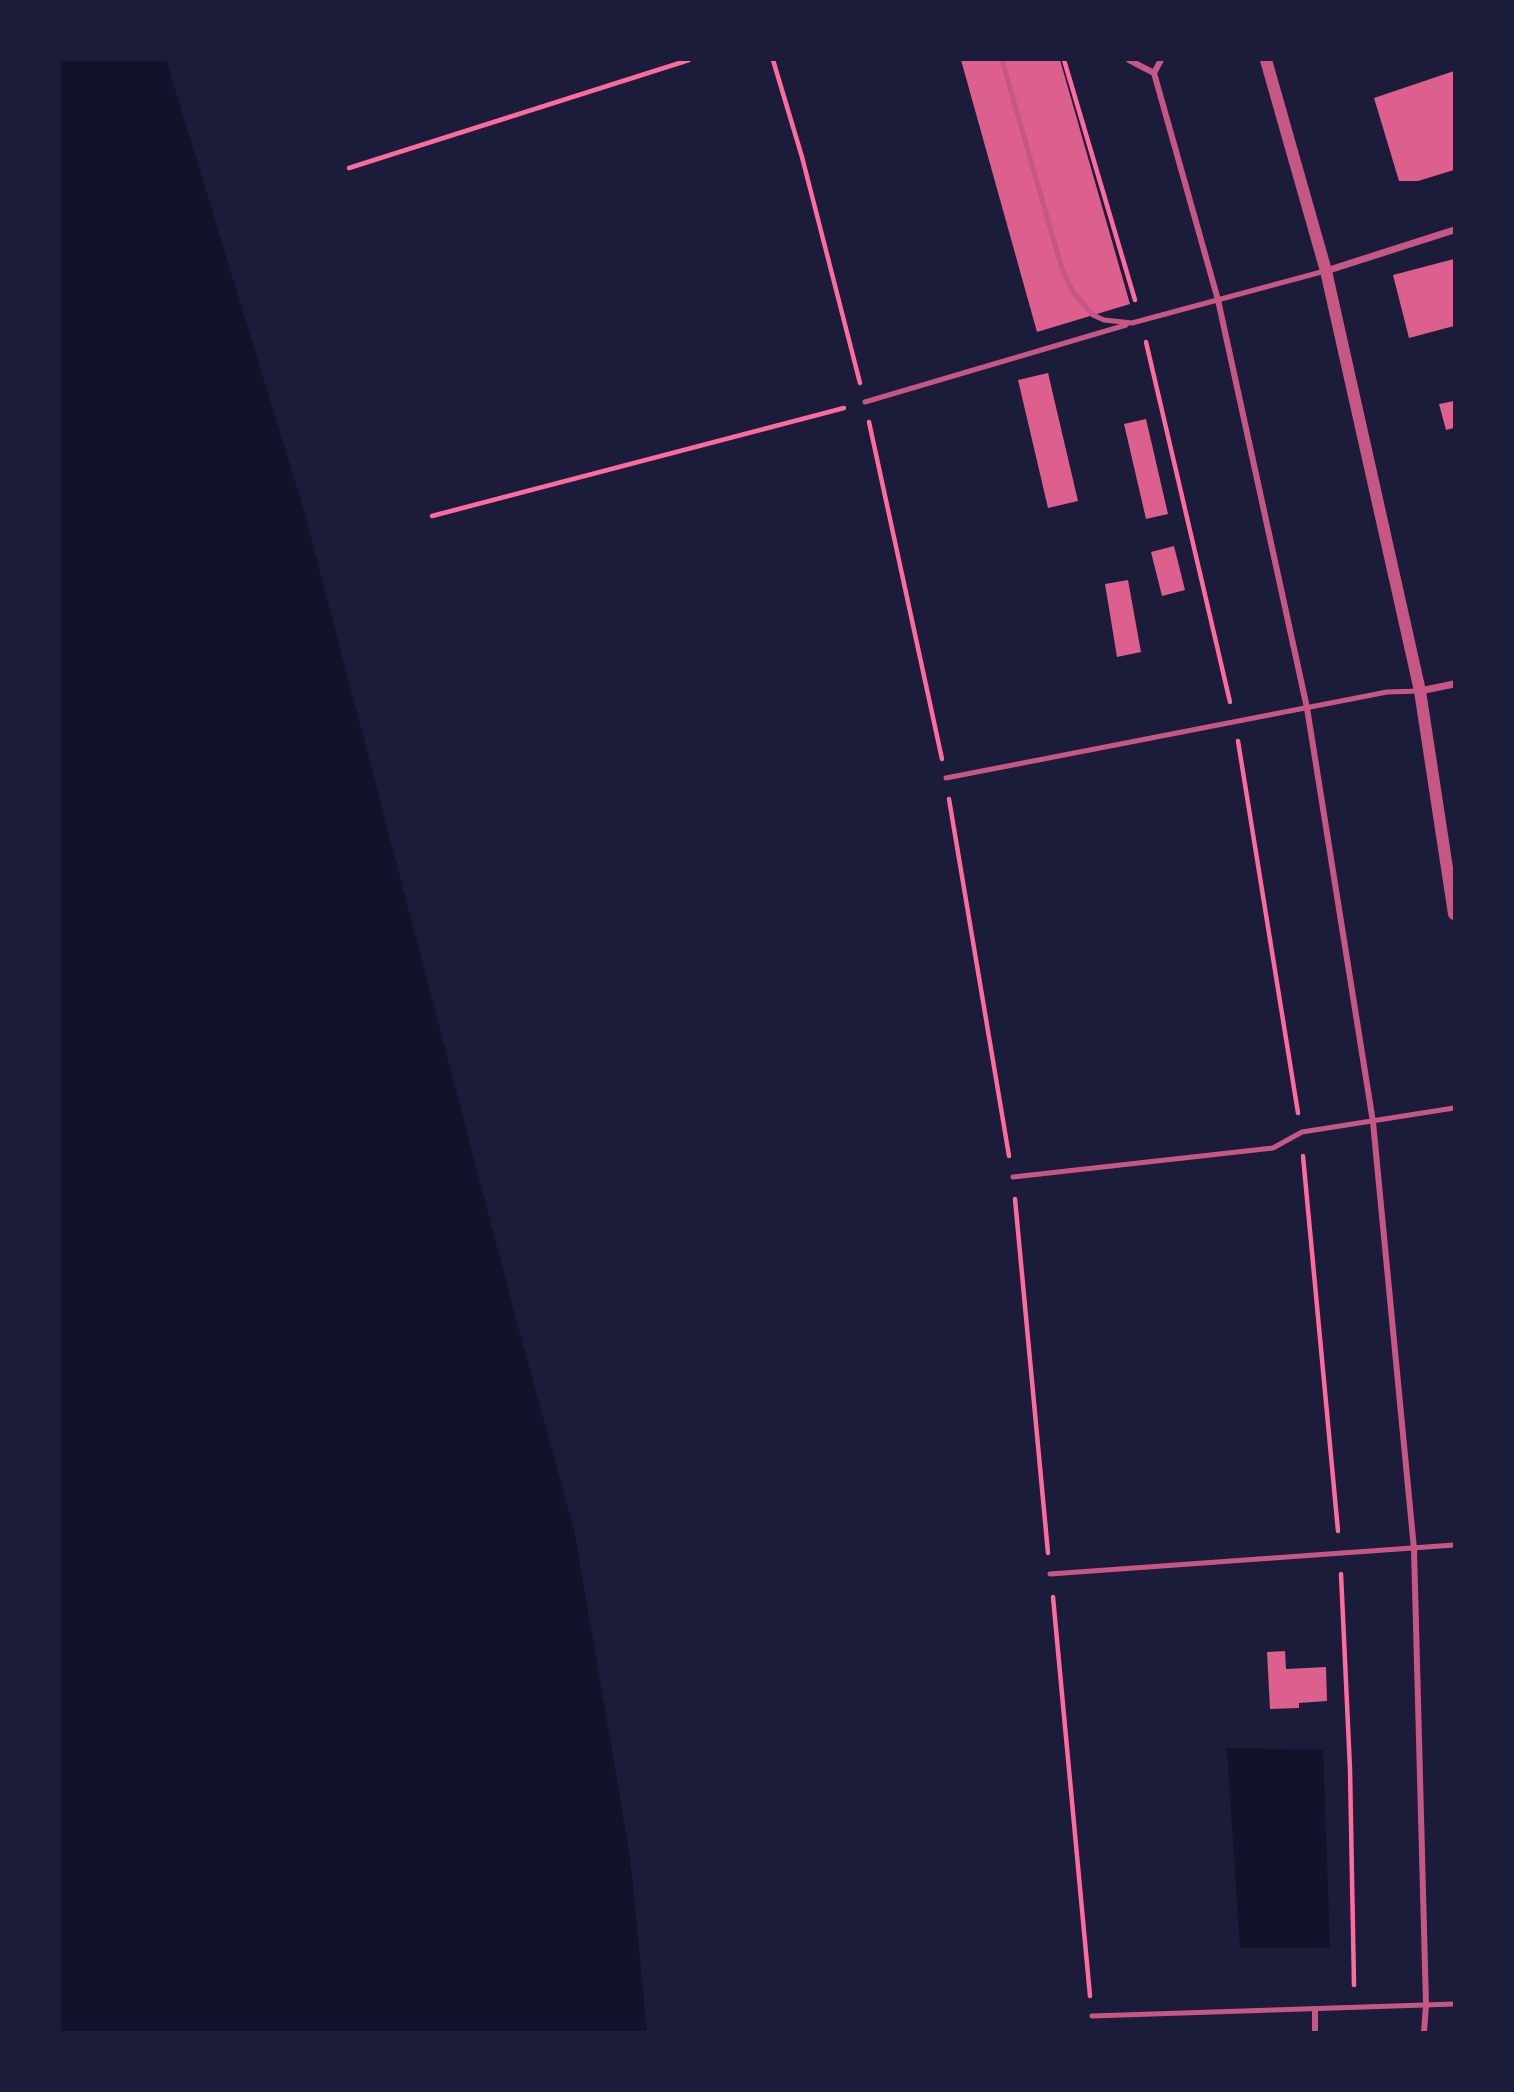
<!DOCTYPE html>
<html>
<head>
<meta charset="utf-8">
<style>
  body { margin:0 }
  #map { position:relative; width:1514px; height:2092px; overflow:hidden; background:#1b1b3a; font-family:Quicksand,sans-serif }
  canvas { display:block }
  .frame { position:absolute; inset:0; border:61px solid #1b1b3a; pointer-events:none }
</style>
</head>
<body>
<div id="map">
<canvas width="1514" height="2092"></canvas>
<div class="frame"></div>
</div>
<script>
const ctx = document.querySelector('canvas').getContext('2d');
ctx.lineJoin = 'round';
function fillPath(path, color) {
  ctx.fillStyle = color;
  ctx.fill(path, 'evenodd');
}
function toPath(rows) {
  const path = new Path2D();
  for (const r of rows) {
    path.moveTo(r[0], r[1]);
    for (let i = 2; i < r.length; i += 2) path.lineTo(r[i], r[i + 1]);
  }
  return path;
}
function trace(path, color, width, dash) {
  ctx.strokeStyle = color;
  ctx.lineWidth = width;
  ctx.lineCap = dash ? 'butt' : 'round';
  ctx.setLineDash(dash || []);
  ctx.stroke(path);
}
fillPath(toPath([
  [60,60,166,60,304,511,513,1308,575,1534,630,1857,647,2032,60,2032],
  [1227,1748,1323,1750,1330,1948,1240,1948]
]), '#12122b');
fillPath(toPath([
  [961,60,1060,60,1130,304,1037,332],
  [1454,71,1454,170,1418,181,1399,181,1374,98],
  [1454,259,1454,326,1409,338,1393,275],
  [1048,373,1078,501,1048,508,1018,380],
  [1454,401,1454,428,1446,430,1439,404],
  [1146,419,1168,514,1146,519,1124,424],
  [1174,546,1185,590,1162,596,1151,552],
  [1128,580,1141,652,1117,657,1105,584],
  [1285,1651,1286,1669,1326,1667,1327,1701,1299,1703,1299,1708,1270,1709,1267,1652]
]), '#dd5f8e');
trace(toPath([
  [773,60,802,157,860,383],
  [1064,60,1135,300],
  [349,168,689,60],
  [1146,342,1230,702],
  [869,422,942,759],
  [432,516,844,408],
  [1238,741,1298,1113],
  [949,799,1009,1156],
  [1303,1156,1338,1531],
  [1015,1199,1048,1553],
  [1341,1574,1350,1769,1354,1985],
  [1053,1597,1090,1996]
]), '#ff6b9d', 4.5);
trace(toPath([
  [1002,60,1062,269,1073,292,1093,315,1104,320,1132,323,1325,271],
  [865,402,1126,325],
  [946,778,1387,692,1420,691],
  [1013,1177,1273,1148,1302,1132,1454,1108],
  [1050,1574,1454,1545],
  [1092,2016,1454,2004]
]), '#c65784', 5);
trace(toPath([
  [1129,60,1154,73,1218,300,1307,708,1373,1122,1414,1549,1426,2005,1424,2032],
  [1154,73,1161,60],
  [1315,2032,1315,2009]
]), '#c65784', 6);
trace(toPath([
  [1326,271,1454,230],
  [1420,691,1454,684]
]), '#c65784', 7);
trace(toPath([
  [1266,60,1326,271,1420,691,1454,914]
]), '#c65784', 12);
</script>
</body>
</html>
